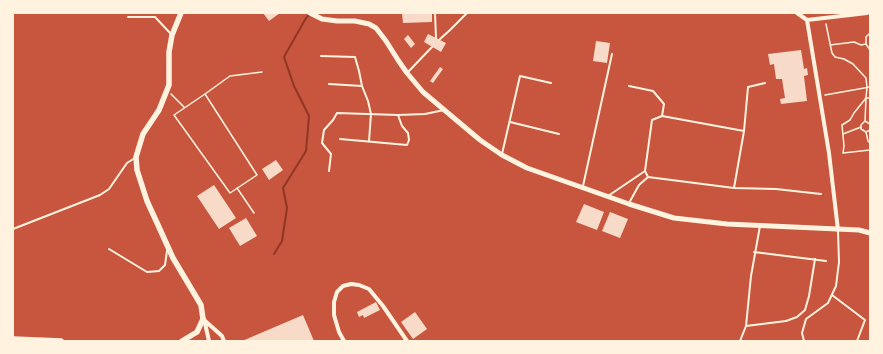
<!DOCTYPE html>
<html>
<head>
<meta charset="utf-8">
<style>
  body { margin:0 }
  #map { position:relative; width:883px; height:354px; overflow:hidden; background:#c8553d; font-family:Bitter,serif }
  canvas { display:block }
  .frame { position:absolute; inset:0; border:14px solid #fff3e0; pointer-events:none }
</style>
</head>
<body>
<div id="map">
<canvas width="883" height="354"></canvas>
<div class="frame"></div>
</div>
<script>
const ctx = document.querySelector('canvas').getContext('2d');
ctx.lineJoin = 'round';
function toPath(rows) {
  const path = new Path2D();
  for (const r of rows) {
    path.moveTo(r[0], r[1]);
    for (let i = 2; i < r.length; i += 2) path.lineTo(r[i], r[i + 1]);
  }
  return path;
}
function trace(path, color, width, dash) {
  ctx.strokeStyle = color;
  ctx.lineWidth = width;
  ctx.lineCap = dash ? 'butt' : 'round';
  ctx.setLineDash(dash || []);
  ctx.stroke(path);
}
function fillPath(path, color) {
  ctx.fillStyle = color;
  ctx.fill(path, 'evenodd');
}
trace(toPath([
  [274,254,282,241,287,208,283,188,306,151,309,116,294,86,284,57,306,18,310,14]
]), '#8f3625', 2);
fillPath(toPath([
  [263,13,280,13,269,21],
  [402,13,432,13,432,22,403,23],
  [428,34,446,43,441,52,424,42],
  [408,35,415,44,411,48,404,39],
  [596,41,610,43,607,63,593,61],
  [801,50,804,69,807,68,808,75,804,76,807,101,781,104,780,99,785,98,782,79,776,79,774,64,770,65,768,54],
  [440,67,443,69,433,83,430,81],
  [276,160,283,170,269,180,262,169],
  [214,185,236,218,219,229,197,196],
  [584,204,604,212,597,230,576,222],
  [610,212,628,219,620,238,602,231],
  [246,218,257,236,240,246,229,228],
  [376,302,380,310,364,318,363,315,359,317,357,312],
  [415,312,427,329,413,339,401,322],
  [303,315,314,341,242,341]
]), '#f7dbc8');
trace(toPath([
  [826,24,832,53,835,57,844,59,853,64,866,78,867,87,866,98,865,121,870,124,870,130,866,132,868,141,870,143],
  [870,33,866,37,866,44,870,50],
  [830,45,854,42,861,45,866,44],
  [171,94,184,107],
  [205,94,257,175,230,193,174,115,205,94,230,76,262,72],
  [825,95,870,87],
  [870,98,866,98,854,113,850,120,842,125,844,146,843,153,870,150],
  [865,121,861,125,861,129,866,132],
  [843,134,861,127],
  [237,188,254,213]
]), '#fff3e0', 1.5);
trace(toPath([
  [435,13,436,38],
  [128,17,155,17,171,34],
  [439,40,450,30,467,13],
  [321,56,355,57,359,71,362,86,368,101,371,114,369,141],
  [408,72,432,47],
  [329,84,362,86],
  [629,86,653,91,664,104,662,116],
  [510,122,559,134],
  [340,139,407,145,409,140,408,133,402,126,398,115],
  [502,154,520,76,551,83],
  [329,171,331,154,322,143,324,130,333,120,337,113,398,115,425,114,444,110],
  [648,177,645,171,652,120,662,116,744,131],
  [583,186,612,54],
  [734,188,744,131,748,87,765,83],
  [608,196,645,171],
  [629,203,639,185,648,177,734,188,776,189,821,194],
  [13,229,100,195,109,189,127,163,135,158],
  [109,249,147,272,159,271,165,265,167,251],
  [754,252,826,261],
  [832,295,865,320,857,341],
  [746,326,786,321,797,317,805,310,809,296,815,259],
  [740,341,746,326,751,276,760,226],
  [804,341,802,333,806,319,828,303,836,286,839,262,838,231]
]), '#fff3e0', 2);
trace(toPath([
  [797,13,807,20,829,153,838,230],
  [807,20,867,13],
  [203,319,222,336,224,341],
  [204,319,209,341],
  [344,341,339,332,334,315,334,302,337,292,343,286,351,284,359,285,369,289,383,306,407,341]
]), '#fff3e0', 4);
trace(toPath([
  [310,13,322,19,337,21,355,21,369,24,376,28,386,41,398,60,407,73,423,92,480,140,502,155,527,168,629,204,674,218,727,224,859,230,870,233]
]), '#fff3e0', 5);
trace(toPath([
  [181,13,172,35,169,52,169,85,159,110,143,134,136,157,137,170,147,201,158,225,173,258,201,305,203,319,197,332,182,341],
  [13,339,61,341]
]), '#fff3e0', 5.5);
</script>
</body>
</html>
